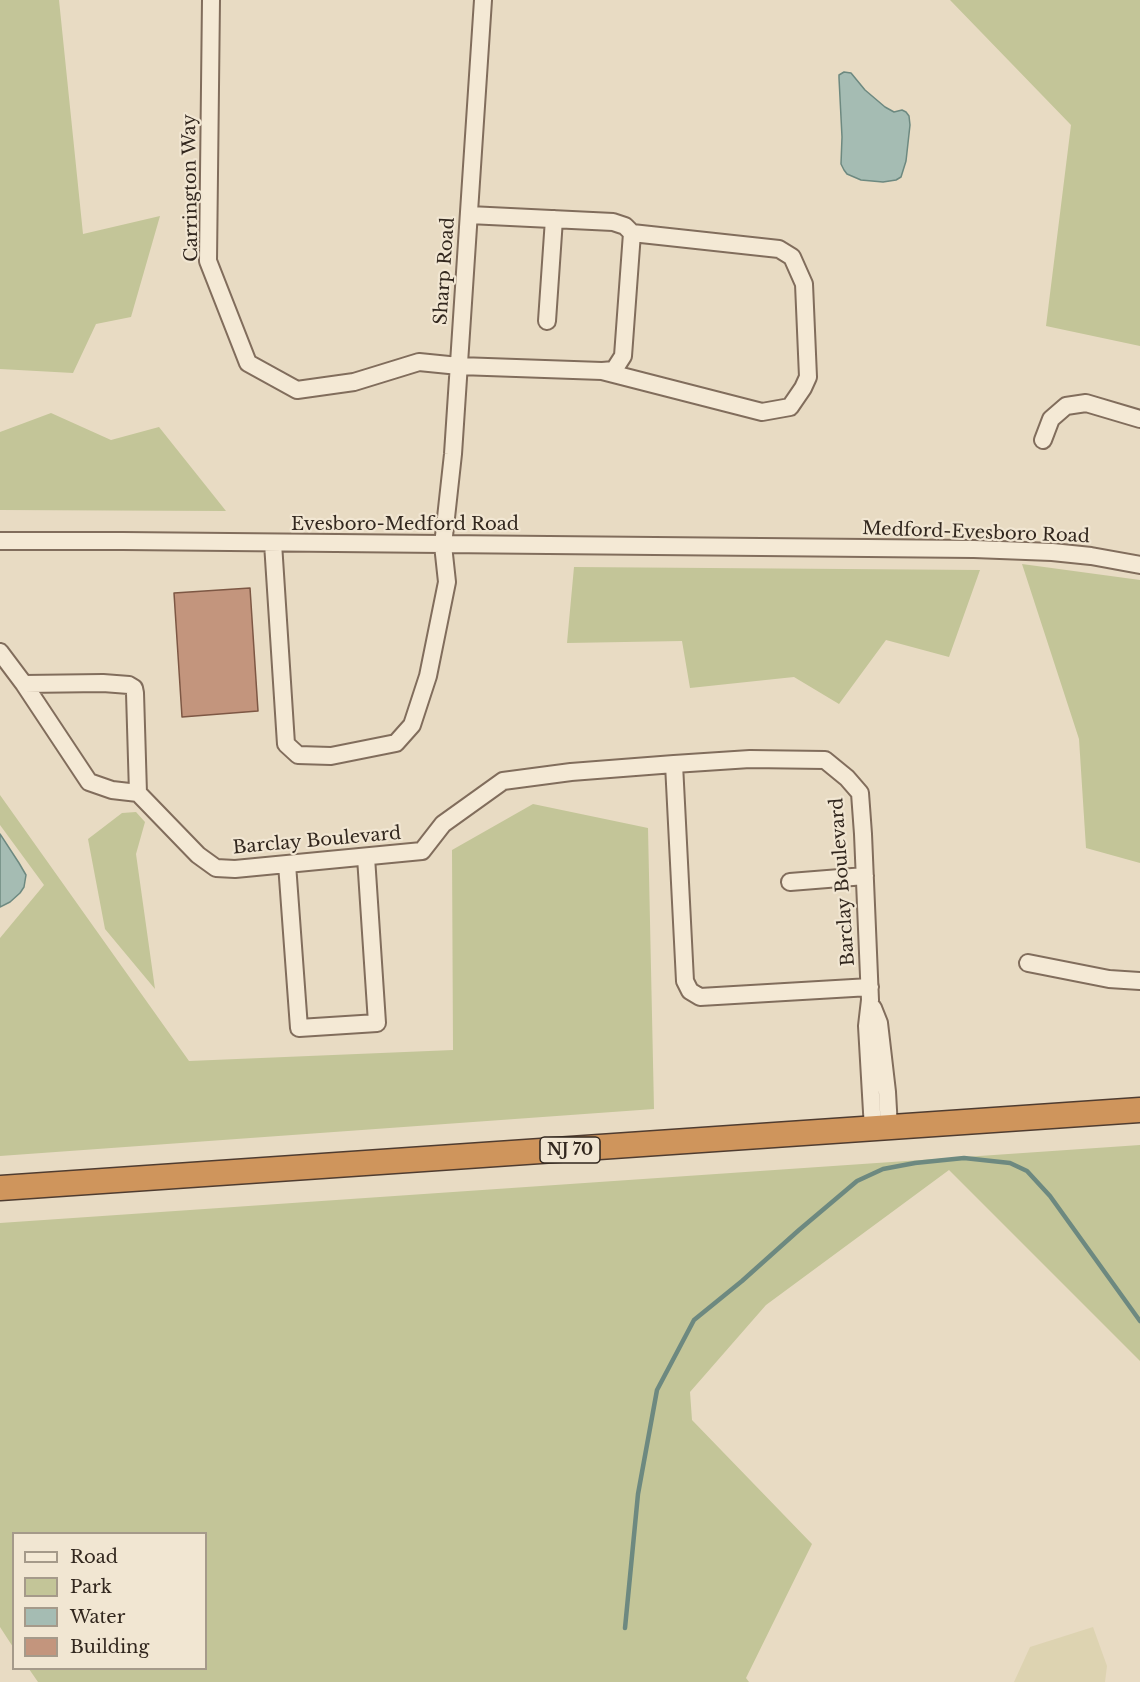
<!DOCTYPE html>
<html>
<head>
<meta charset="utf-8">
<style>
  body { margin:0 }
  #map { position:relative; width:1140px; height:1682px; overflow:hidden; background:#e8dbc3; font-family:"Libre Baskerville",serif }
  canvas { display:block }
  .legend { position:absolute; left:12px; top:1532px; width:195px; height:138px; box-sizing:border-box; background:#f1e6d2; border:2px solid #a59a8a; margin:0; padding:8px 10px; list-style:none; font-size:18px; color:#32271e }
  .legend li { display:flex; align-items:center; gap:12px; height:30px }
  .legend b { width:30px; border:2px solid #a59a8a }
</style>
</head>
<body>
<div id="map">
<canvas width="1140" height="1682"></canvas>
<ul class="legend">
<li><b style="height:8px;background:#f4e9d5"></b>Road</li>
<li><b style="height:16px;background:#c3c598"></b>Park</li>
<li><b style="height:16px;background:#a5bcb3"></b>Water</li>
<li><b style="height:16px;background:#c3957d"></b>Building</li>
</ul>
</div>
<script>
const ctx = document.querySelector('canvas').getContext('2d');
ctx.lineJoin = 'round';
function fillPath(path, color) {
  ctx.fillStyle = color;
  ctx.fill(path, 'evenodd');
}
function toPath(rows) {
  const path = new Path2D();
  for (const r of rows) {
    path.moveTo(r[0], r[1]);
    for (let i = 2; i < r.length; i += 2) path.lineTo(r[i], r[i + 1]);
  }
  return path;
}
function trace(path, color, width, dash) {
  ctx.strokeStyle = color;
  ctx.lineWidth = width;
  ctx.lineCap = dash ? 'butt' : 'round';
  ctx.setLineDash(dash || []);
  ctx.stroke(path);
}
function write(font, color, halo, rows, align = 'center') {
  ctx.font = font + ' "Libre Baskerville",serif';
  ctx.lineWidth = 4.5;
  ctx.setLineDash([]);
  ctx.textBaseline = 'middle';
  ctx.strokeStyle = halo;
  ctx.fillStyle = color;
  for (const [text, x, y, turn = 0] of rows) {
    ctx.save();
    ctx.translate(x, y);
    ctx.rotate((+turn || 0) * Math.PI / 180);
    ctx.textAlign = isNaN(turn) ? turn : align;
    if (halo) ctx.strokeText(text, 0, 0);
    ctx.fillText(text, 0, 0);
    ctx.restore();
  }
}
fillPath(toPath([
  [1093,1627,1107,1666,1105,1682,1014,1682,1030,1647]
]), '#ddd3b1');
fillPath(toPath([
  [0,0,59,0,83,234,160,216,131,317,96,324,73,373,0,369],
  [950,0,1140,0,1140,346,1046,326,1071,125],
  [51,413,111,440,159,427,226,511,0,510,0,432],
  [1022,564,1140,580,1140,863,1086,848,1079,739],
  [574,567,980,570,949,657,886,640,839,704,794,677,690,688,682,641,567,643],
  [0,795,189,1061,453,1050,452,850,533,804,648,828,654,1109,0,1156,0,938,44,885,0,825],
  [136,812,145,822,136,854,155,989,105,929,88,839,122,813],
  [1140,1145,1140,1361,949,1170,766,1305,690,1392,692,1420,812,1544,746,1678,749,1682,38,1682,29,1669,206,1668,206,1534,14,1534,13,1647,0,1627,0,1223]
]), '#c3c598');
const water = toPath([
  [844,72,851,73,865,90,885,107,894,112,902,110,906,112,909,116,910,125,906,161,901,177,896,180,883,182,861,180,847,174,844,170,841,164,842,137,839,78,839,75,844,72],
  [0,834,19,863,26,875,24,887,20,893,10,902,0,907,0,834]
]);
fillPath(water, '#a5bcb3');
trace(water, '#6d8980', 1.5);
trace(toPath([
  [625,1628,638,1494,657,1390,694,1320,742,1281,799,1230,857,1181,883,1169,915,1163,964,1158,1010,1163,1027,1171,1050,1196,1140,1321]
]), '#6d8980', 4.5);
const building = toPath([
  [250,588,258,711,182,717,174,593,250,588]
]);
fillPath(building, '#c3957d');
trace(building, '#7d5744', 1.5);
const minor = toPath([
  [211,0,208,261,248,363,297,390,354,382,419,362,459,366,602,371,614,370,623,356,632,233,625,226,613,222,469,215],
  [547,321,554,219],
  [602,371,762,412,790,407,803,388,808,377,804,284,792,257,779,249,632,233],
  [1043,440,1051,419,1066,406,1086,403,1140,419],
  [0,541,123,541,974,549,1052,552,1091,556,1140,565],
  [273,543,286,744,298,755,331,756,396,743,412,725,428,676,447,582,443,545,453,454,483,0],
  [0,652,24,684,89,782,112,790,138,793,198,855,216,868,235,869,422,851,443,824,503,781,571,772,674,764],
  [24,684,103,683,129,685,134,688,135,693,138,793],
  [287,864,299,1028,377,1023,366,857],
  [790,882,865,876],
  [1028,963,1109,979,1140,981],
  [870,987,700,997,690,991,685,981,674,764,750,759,825,760,847,778,860,793,863,834,870,1000,867,1026,873,1129],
  [873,1008,879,1023,887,1092,889,1128]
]);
const highway = toPath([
  [0,1188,1140,1110]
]);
trace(minor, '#816d5c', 20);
trace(highway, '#4f3c30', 27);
trace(minor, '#f4e9d5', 16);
trace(highway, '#cf955c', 24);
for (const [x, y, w] of [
  [570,1150,60]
]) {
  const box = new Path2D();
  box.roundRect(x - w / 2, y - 13, w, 26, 4.5);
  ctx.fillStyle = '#f1e6d2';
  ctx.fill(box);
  trace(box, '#32271e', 1.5);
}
write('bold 16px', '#32271e', null, [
  ["NJ 70",570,1150]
]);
write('18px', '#32271e', '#f1e6d2', [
  ["Carrington Way",191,188,-91],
  ["Sharp Road",445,271,-86],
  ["Evesboro-Medford Road",405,525],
  ["Medford-Evesboro Road",976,533,2],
  ["Barclay Boulevard",317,841,-5],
  ["Barclay Boulevard",843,882,-94]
]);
</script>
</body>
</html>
